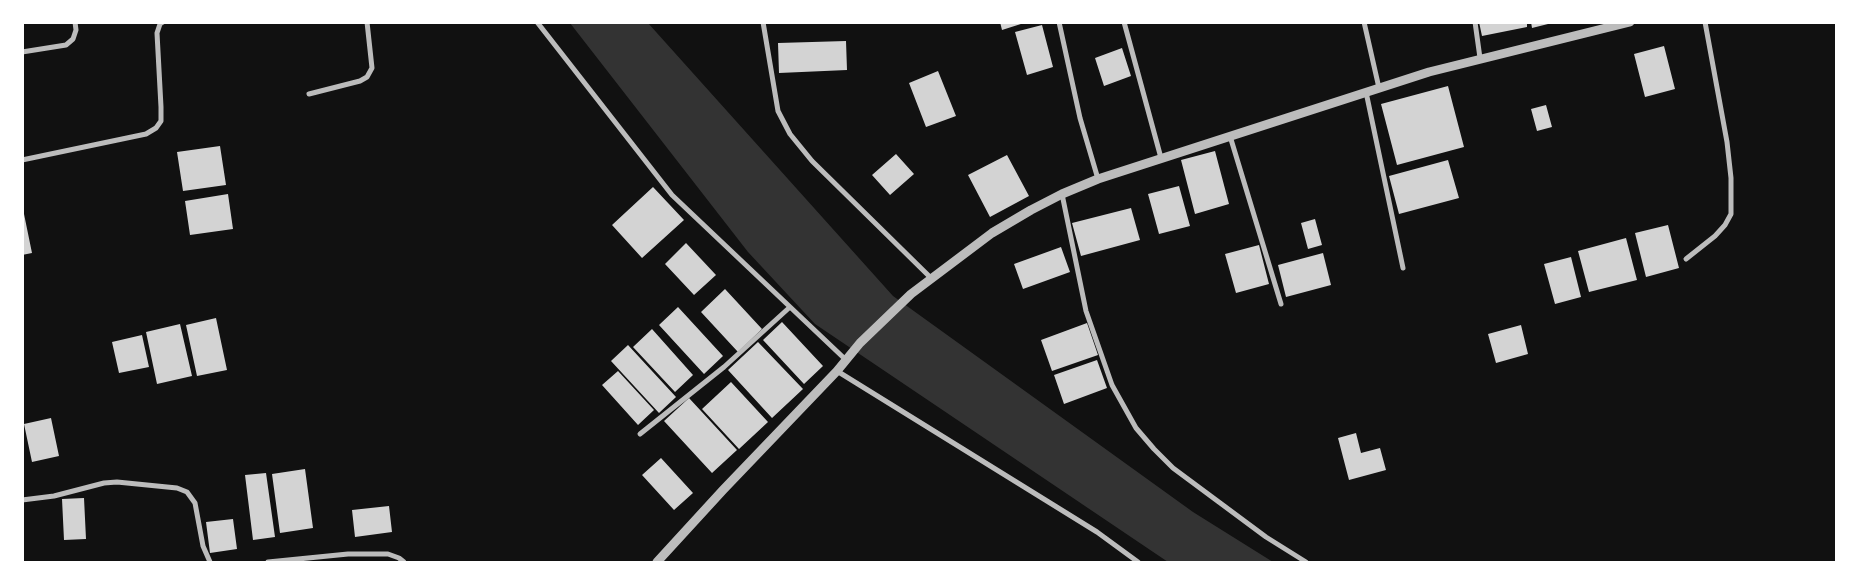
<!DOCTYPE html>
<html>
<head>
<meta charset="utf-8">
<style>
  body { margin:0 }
  #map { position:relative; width:1859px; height:585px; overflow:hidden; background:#111; font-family:Jost,sans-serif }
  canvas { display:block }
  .frame { position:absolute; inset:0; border:24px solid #fff; pointer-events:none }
</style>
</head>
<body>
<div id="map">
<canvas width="1859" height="585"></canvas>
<div class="frame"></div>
</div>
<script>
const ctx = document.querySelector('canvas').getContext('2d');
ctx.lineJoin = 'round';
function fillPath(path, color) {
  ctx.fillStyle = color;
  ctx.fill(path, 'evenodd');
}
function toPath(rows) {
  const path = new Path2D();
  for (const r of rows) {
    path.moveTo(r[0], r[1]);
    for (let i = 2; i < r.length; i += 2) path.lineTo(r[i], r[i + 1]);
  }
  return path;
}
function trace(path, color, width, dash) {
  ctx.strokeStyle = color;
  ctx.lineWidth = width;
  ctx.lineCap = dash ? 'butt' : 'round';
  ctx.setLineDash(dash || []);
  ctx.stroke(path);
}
fillPath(toPath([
  [570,23,648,23,893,296,1193,512,1273,562,1168,562,815,324,748,252]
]), '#333');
fillPath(toPath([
  [1000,22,1024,22,1024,23,1002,30],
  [1479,22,1527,22,1527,27,1482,36],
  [1531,22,1552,22,1552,23,1532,28],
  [1042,25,1053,67,1027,75,1015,32],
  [846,41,847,70,779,73,778,43],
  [1664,46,1675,89,1645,97,1634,54],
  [1122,48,1131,76,1104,86,1095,58],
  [938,71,956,116,926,127,909,83],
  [1448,86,1464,147,1397,165,1381,104],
  [1546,105,1552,127,1537,131,1531,109],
  [220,146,226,185,183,191,177,152],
  [1215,151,1229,204,1195,214,1181,160],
  [896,154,914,174,890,195,872,175],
  [1007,155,1029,196,990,217,968,175],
  [1448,160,1459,198,1399,214,1389,176],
  [1179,186,1190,226,1159,234,1148,194],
  [653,187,684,220,642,258,612,225],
  [228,194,233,229,190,235,185,201],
  [1131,208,1140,240,1081,256,1072,223],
  [24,214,32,253,22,255,22,215],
  [1315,219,1322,245,1308,249,1301,223],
  [1668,225,1679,268,1646,277,1635,233],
  [1626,238,1637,280,1589,292,1578,251],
  [686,243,716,275,694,295,665,264],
  [1259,245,1269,284,1236,293,1225,254],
  [1061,247,1070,272,1023,289,1014,264],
  [1323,253,1331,285,1286,297,1278,265],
  [1571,257,1581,297,1555,304,1544,264],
  [725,289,762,329,738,352,701,312],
  [678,307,723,356,704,374,659,325],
  [216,318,227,370,197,376,186,325],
  [782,322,823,366,804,384,763,340],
  [1087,323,1098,355,1052,371,1041,340],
  [180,324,192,376,157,384,146,332],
  [1521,325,1528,354,1496,363,1488,334],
  [652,329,693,375,675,392,633,347],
  [142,335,149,367,119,373,112,342],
  [758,342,803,389,772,418,728,370],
  [628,345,676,397,659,413,611,361],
  [1097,360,1107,388,1064,404,1054,375],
  [618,371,654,410,638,425,602,385],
  [731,382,768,422,739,449,702,409],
  [689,398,737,450,712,473,664,421],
  [51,418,59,456,32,462,24,424],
  [1356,433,1361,453,1380,448,1386,470,1349,480,1338,438],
  [661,458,693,493,674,510,642,475],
  [305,469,313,528,280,533,272,474],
  [266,473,275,537,253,540,245,475],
  [84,498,86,539,64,540,62,499],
  [389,506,392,532,355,537,352,510],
  [233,519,237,549,210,553,206,522]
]), '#d3d3d3');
trace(toPath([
  [537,22,672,195,846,360],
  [763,22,778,111,790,134,812,161,932,279],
  [1059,22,1080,118,1098,179],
  [1124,22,1161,158],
  [1364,22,1379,88],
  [1475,22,1480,58],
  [22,52,66,45,73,39,76,30,75,22],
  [1366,92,1403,268],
  [309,94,360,81,367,77,372,68,367,22],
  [1230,136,1281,304],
  [22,160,146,134,156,128,161,121,161,107,157,33,160,24,163,22],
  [1062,194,1086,311,1112,385,1136,428,1154,449,1173,468,1266,537,1306,562],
  [1686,259,1715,236,1725,225,1731,214,1731,178,1727,142,1705,22],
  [837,371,1097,532,1138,562],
  [640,434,724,367,790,307],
  [22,500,54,496,104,483,117,482,177,488,187,492,195,503,203,546,210,562],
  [268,562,348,554,388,554,399,558,404,562]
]), '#bcbcbc', 5);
trace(toPath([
  [657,562,723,490,837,371,860,343,911,294,992,233,1031,210,1062,194,1098,179,1429,72,1630,22]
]), '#bcbcbc', 9);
</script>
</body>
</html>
